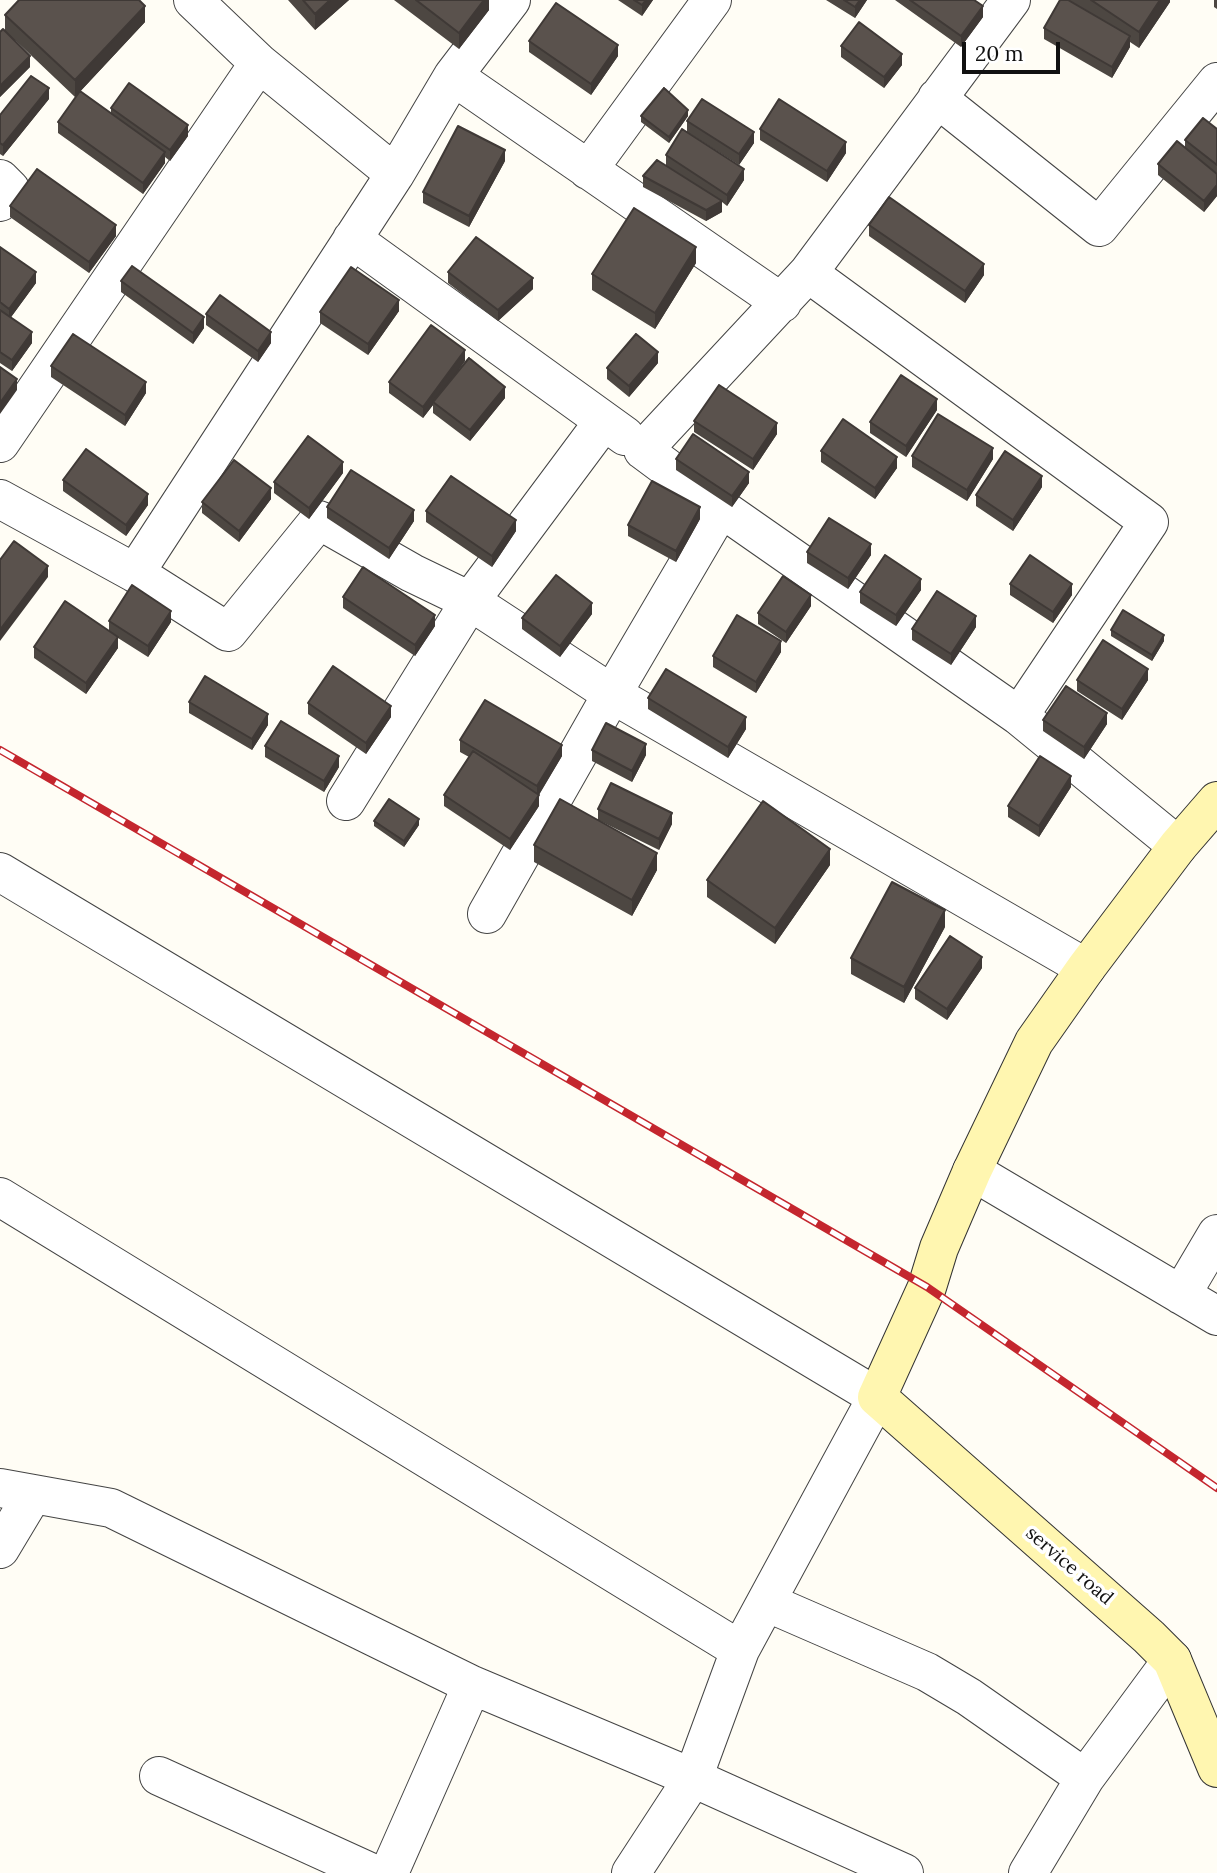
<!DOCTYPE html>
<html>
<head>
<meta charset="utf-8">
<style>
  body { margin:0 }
  #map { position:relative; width:1217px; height:1873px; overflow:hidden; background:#fffdf5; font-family:Lora,serif }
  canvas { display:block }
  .scale { position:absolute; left:962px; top:42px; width:98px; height:32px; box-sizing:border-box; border:4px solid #111; border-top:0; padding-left:9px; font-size:21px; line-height:24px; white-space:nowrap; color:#111; -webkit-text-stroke:5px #fff; paint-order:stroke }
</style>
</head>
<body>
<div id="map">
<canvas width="1217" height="1873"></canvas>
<div class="scale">20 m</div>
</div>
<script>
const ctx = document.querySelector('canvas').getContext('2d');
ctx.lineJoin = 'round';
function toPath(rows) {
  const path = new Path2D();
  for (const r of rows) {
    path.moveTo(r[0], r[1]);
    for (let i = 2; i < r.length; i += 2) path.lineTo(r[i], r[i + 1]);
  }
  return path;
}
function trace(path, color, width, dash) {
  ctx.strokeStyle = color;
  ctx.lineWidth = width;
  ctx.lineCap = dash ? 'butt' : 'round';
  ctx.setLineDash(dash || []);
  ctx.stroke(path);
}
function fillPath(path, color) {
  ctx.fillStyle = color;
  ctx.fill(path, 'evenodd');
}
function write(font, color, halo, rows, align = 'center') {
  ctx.font = font + ' Lora,serif';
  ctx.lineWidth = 7;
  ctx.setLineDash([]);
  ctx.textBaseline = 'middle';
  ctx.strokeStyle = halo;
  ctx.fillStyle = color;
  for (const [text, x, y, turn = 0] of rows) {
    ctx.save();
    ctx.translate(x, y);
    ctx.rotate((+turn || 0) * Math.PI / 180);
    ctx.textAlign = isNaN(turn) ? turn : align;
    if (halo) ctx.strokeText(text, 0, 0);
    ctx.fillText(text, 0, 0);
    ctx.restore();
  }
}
const street = toPath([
  [193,0,259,63,395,174,453,76,782,303],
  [1011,0,808,273,643,450,721,508,1019,716,1178,846],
  [453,76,511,0],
  [937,98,1099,227,1217,82],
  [588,170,712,0],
  [0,179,10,189,0,202],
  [352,239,625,436],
  [808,273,1149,522,1019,716],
  [0,443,259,63],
  [0,499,135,573,228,632,319,520,412,573,470,601,612,694,1086,968],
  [135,573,395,174],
  [346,801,470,601,604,421],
  [0,872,877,1397,740,1650,693,1778,631,1873],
  [487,914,612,694,721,508],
  [972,1171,1217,1316],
  [0,1197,740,1650],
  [1181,1295,1217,1234],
  [0,1488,111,1508,472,1685,693,1778,904,1873],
  [0,1549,33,1494],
  [766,1602,927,1672,969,1697,1085,1778],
  [159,1776,372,1873],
  [389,1873,472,1685],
  [1028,1873,1085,1778,1172,1660]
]);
const secondary = toPath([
  [1217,801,1178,846,1086,968,1034,1042,972,1171,939,1248,927,1287,877,1397,1149,1637,1172,1660,1217,1768]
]);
trace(street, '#444', 40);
trace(secondary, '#333', 40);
trace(street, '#fff', 38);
trace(secondary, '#fff6b0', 38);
const rail = toPath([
  [0,750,927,1287,1217,1488]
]);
trace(rail, '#c4262e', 8);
trace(rail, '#fff', 5, [16]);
fillPath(toPath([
  [288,0,349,0,315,30],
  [394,0,489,0,489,10,459,49],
  [618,0,653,0,642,16],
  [826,0,867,0,855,18],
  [895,0,974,0,983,17,961,47],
  [1060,0,1170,0,1170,2,1139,48,1130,42,1130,47,1112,78,1044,39,1044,28],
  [1214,0,1217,0,1217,9,1214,7],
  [5,15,145,22,75,97,15,40,30,67,0,97,0,32,5,31],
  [529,41,618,56,591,95,529,52],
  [841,46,902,65,884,88,841,57],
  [49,99,3,156,0,154,0,115],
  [111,108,188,136,170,161,165,157,165,163,143,194,58,133,58,122,111,113],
  [641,116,688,116,669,143,641,122],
  [687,121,754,143,739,165,687,132],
  [760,129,846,153,827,182,760,140],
  [1217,129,1217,196,1204,212,1158,175,1158,164,1185,147,1185,140],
  [666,155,744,180,727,206,722,202,722,212,706,221,643,187,643,176,666,165],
  [505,161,469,227,423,203,423,192],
  [10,206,116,236,89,273,10,217],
  [869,225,984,275,965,303,869,236],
  [0,247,36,283,11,317,32,343,12,371,0,363],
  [696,263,655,329,592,290,592,274],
  [448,272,533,289,498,321,448,283],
  [121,281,204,328,193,344,121,292],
  [399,311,368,355,320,323,320,312],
  [206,314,271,343,258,362,206,325],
  [465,361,459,369,505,398,470,441,433,413,433,405,423,418,389,393,389,382],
  [658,363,629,397,607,379,607,368],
  [51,366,146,393,125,426,51,377],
  [937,410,906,457,870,433,870,422],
  [694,421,777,434,753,470,694,432],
  [821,451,897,468,875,499,821,462],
  [912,456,993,459,967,501,912,467],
  [676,459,749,483,732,507,676,470],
  [343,473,309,519,274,493,274,482],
  [63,480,148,505,126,536,63,491],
  [1042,487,1013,531,976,506,976,495],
  [271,499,239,542,202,513,202,502],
  [327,507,414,521,389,559,327,518],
  [426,511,516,531,492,567,426,522],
  [700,519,676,562,628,536,628,525],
  [807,552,871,555,848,589,807,563],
  [1010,584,1072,595,1053,623,1010,595],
  [921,590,896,626,860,603,860,592],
  [343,597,435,626,415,656,343,608],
  [811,606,786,643,758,624,758,613],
  [592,614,560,657,522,629,522,618],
  [109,621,171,622,148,657,118,638,118,648,86,694,34,658,34,647,109,631],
  [976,627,951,665,912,640,912,629],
  [1111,630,1164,641,1152,661,1111,636],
  [781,652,756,693,713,667,713,656],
  [1077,680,1148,680,1122,720,1077,691],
  [648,698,746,729,728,758,648,709],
  [189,702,268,725,252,750,189,713],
  [308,703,391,717,366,754,308,714],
  [1043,720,1107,724,1084,759,1043,731],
  [460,740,562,756,539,795,539,806,510,850,444,806,444,795,469,757,460,752],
  [265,746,339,767,324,792,265,757],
  [592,750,646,755,632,782,592,761],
  [1071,787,1039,837,1008,817,1008,806],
  [598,809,672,824,659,850,600,821,657,870,632,916,534,862,534,845,598,820],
  [374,821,419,825,404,847,374,826],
  [830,865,775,944,707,897,707,880],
  [945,927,904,1003,851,974,851,958],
  [982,968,947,1020,915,999,915,988]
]), '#4d4742');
fillPath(toPath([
  [330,0,349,0,315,30,315,14],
  [484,0,489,0,489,10,459,49,459,33],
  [646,0,653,0,642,16,642,5],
  [860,0,867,0,855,18,855,7],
  [1160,0,1170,0,1170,2,1139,48,1139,32],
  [145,6,145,22,75,97,75,80],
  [983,6,983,17,961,47,961,36],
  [1130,36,1130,47,1112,78,1112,67],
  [618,45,618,56,591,95,591,84],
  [902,54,902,65,884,88,884,77],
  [30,56,30,67,0,97,0,86],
  [49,88,49,99,3,156,3,145],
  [688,110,688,116,669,143,669,137],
  [188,125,188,136,170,161,170,150],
  [754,132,754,143,739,165,739,154],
  [846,142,846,153,827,182,827,171],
  [505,150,505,161,469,227,469,216],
  [165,152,165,163,143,194,143,183],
  [744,169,744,180,727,206,727,195],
  [1217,185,1217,196,1204,212,1204,201],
  [722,201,722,212,706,221,706,210],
  [116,225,116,236,89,273,89,262],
  [696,247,696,263,655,329,655,313],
  [984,264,984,275,965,303,965,291],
  [36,272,36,283,9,320,9,309],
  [533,278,533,289,498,321,498,310],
  [399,300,399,311,368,355,368,344],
  [204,317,204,328,193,344,193,333],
  [32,332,32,343,12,371,12,360],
  [271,332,271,343,258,362,258,351],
  [465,350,465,361,435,403,433,402,433,405,423,418,423,407],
  [658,352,658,363,629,397,629,386],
  [17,379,17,390,0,414,0,403],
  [146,382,146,393,125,426,125,415],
  [505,387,505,398,470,441,470,430],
  [937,399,937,410,906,457,906,446],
  [777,423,777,434,753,470,753,459],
  [993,448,993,459,967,501,967,490],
  [897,457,897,468,875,499,875,488],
  [343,462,343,473,309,519,309,508],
  [749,472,749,483,732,507,732,496],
  [1042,476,1042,487,1013,531,1013,520],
  [271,488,271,499,239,542,239,531],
  [148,494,148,505,126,536,126,525],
  [700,507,700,519,676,562,676,551],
  [414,510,414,521,389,559,389,548],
  [516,520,516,531,492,567,492,556],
  [871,544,871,555,848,589,848,578],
  [48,566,48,577,0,641,0,630],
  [921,579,921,590,896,626,896,615],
  [1072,584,1072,595,1053,623,1053,612],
  [811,595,811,606,786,643,786,632],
  [592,603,592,614,560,657,560,646],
  [171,611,171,622,148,657,148,646],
  [435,615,435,626,415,656,415,645],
  [976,616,976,627,951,665,951,654],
  [1164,635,1164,641,1152,661,1152,655],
  [118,637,118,648,86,694,86,683],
  [781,641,781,652,756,693,756,682],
  [1148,669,1148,680,1122,720,1122,709],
  [391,706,391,717,366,754,366,743],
  [1107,713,1107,724,1084,759,1084,747],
  [268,714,268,725,252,750,252,739],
  [746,717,746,729,728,758,728,747],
  [646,744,646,755,632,782,632,771],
  [562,745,562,756,538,796,539,795,539,806,510,850,510,839,537,797,537,786],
  [339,756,339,767,324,792,324,781],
  [1071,776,1071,787,1039,837,1039,826],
  [672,813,672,824,659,850,659,839],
  [419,819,419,825,404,847,404,841],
  [830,849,830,865,775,944,775,928],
  [657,853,657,870,632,916,632,900],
  [945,910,945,927,904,1003,904,987],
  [982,957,982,968,947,1020,947,1009]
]), '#3f3936');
const building = toPath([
  [19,0,139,0,145,6,75,80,5,15,19,0],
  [303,0,330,0,315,14,303,0],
  [416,0,484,0,459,33,416,0],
  [634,0,646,0,642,5,634,0],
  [844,0,860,0,855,7,844,0],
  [910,0,974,0,983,6,961,36,910,0],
  [1060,0,1068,0,1130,36,1112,67,1044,28,1060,0],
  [1091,0,1160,0,1139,32,1091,0],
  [556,3,618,45,591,84,529,41,556,3],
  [859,22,902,54,884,77,841,46,859,22],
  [3,29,30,56,0,86,0,32,3,29],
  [31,76,49,88,3,145,0,143,0,115,31,76],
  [129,83,188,125,170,150,111,108,129,83],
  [664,88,688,110,669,137,641,116,664,88],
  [80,91,165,152,143,183,58,122,80,91],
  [702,99,754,132,739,154,687,121,702,99],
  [779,99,846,142,827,171,760,129,779,99],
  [1203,118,1217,129,1217,165,1185,140,1203,118],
  [458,126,505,150,469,216,423,192,458,126],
  [682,129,744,169,727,195,666,155,682,129],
  [1177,141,1217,174,1217,185,1204,201,1158,164,1177,141],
  [657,160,722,201,706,210,643,176,657,160],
  [37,169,116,225,89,262,10,206,37,169],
  [889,197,984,264,965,291,869,225,889,197],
  [634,208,696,247,655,313,592,274,634,208],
  [476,237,533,278,498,310,448,272,476,237],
  [0,247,36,272,9,309,0,302,0,247],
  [132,266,204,317,193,333,121,281,132,266],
  [351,267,399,300,368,344,320,312,351,267],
  [220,295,271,332,258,351,206,314,220,295],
  [0,310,32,332,12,360,0,352,0,310],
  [431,325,465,350,423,407,389,382,431,325],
  [73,334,146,382,125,415,51,366,73,334],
  [636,334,658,352,629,386,607,368,636,334],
  [469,358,505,387,470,430,433,402,469,358],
  [0,367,17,379,0,403,0,367],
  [901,375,937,399,906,446,870,422,901,375],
  [719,385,777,423,753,459,694,421,719,385],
  [938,414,993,448,967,490,912,456,938,414],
  [843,419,897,457,875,488,821,451,843,419],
  [693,434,749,472,732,496,676,459,693,434],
  [308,436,343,462,309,508,274,482,308,436],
  [86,449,148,494,126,525,63,480,86,449],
  [1005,451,1042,476,1013,520,976,495,1005,451],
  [234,460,271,488,239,531,202,502,234,460],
  [351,470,414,510,389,548,327,507,351,470],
  [451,476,516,520,492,556,426,511,451,476],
  [652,481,700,507,676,551,628,525,652,481],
  [829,518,871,544,848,578,807,552,829,518],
  [14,541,48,566,0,630,0,560,14,541],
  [885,555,921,579,896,615,860,592,885,555],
  [1030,555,1072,584,1053,612,1010,584,1030,555],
  [363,567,435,615,415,645,343,597,363,567],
  [556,575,592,603,560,646,522,618,556,575],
  [783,576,811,595,786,632,758,613,783,576],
  [132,585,171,611,148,646,109,621,132,585],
  [937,591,976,616,951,654,912,629,937,591],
  [65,601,118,637,86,683,34,647,65,601],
  [1123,610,1164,635,1152,655,1111,630,1123,610],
  [737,615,781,641,756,682,713,656,737,615],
  [1103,640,1148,669,1122,709,1077,680,1103,640],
  [333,666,391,706,366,743,308,703,333,666],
  [666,669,746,717,728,747,648,698,666,669],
  [205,676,268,714,252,739,189,702,205,676],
  [1066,686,1107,713,1084,747,1043,720,1066,686],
  [485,700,562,745,537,786,460,740,485,700],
  [281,721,339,756,324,781,265,746,281,721],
  [606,723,646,744,632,771,592,750,606,723],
  [473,751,539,795,510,839,444,795,473,751],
  [1040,756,1071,776,1039,826,1008,806,1040,756],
  [611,783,672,813,659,839,598,809,611,783],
  [389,799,419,819,404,841,374,821,389,799],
  [560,799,657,853,632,900,534,845,560,799],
  [763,801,830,849,775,928,707,880,763,801],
  [892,882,945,910,904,987,851,958,892,882],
  [950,936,982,957,947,1009,915,988,950,936]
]);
fillPath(building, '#5a524d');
trace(building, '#3f3936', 2);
write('19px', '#111', '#fff', [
  ["service road",1069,1566,41]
]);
</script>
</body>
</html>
